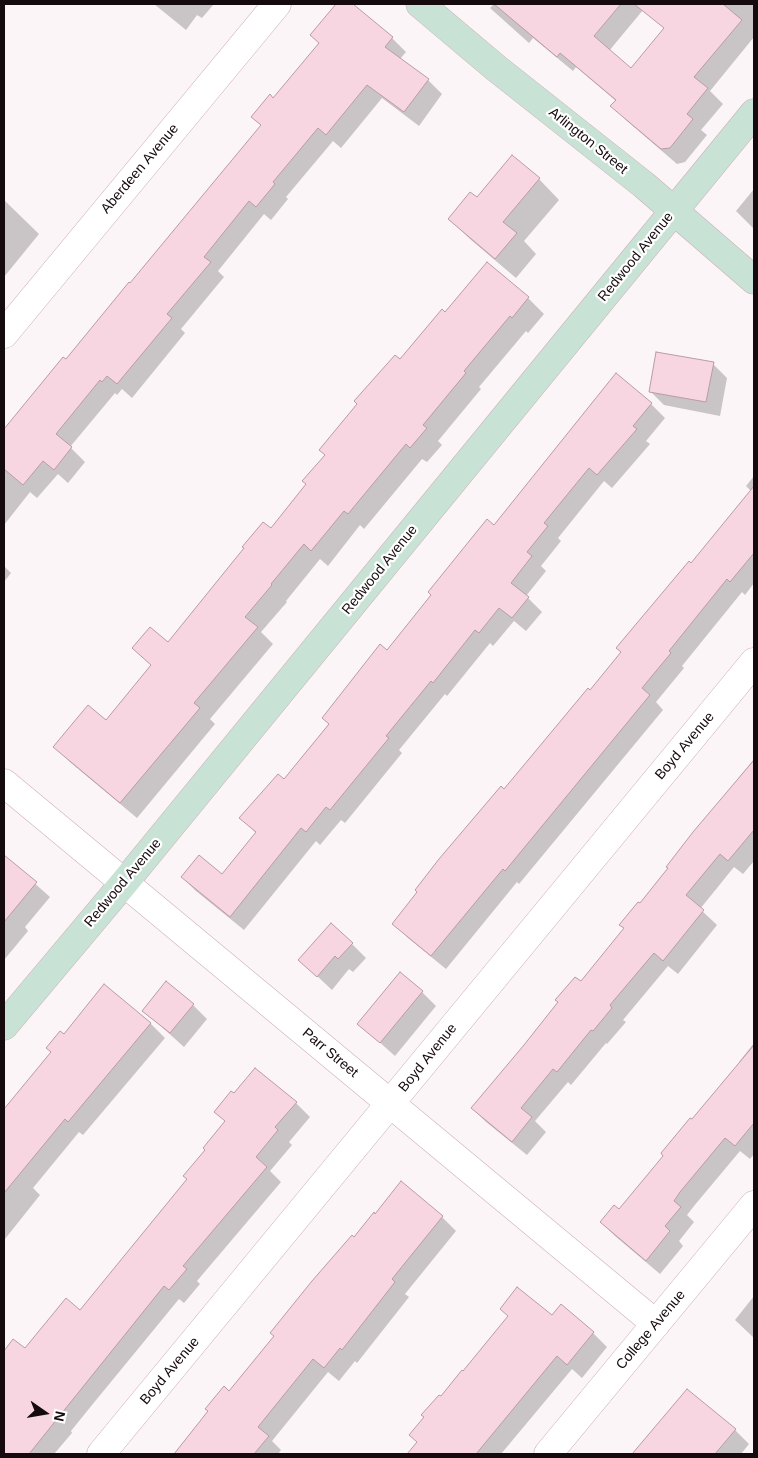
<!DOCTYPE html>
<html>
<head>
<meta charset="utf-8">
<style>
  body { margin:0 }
  #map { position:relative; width:758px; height:1458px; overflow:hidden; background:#fcf5f7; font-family:Arial,sans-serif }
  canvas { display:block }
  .frame { position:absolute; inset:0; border:5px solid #150a0e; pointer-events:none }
  .north { position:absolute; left:20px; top:1388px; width:50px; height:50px; -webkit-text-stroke:4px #fff; paint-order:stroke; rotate:103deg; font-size:14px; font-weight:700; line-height:20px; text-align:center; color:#150a0e }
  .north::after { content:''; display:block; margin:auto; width:18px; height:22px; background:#150a0e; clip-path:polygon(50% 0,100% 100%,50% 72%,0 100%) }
</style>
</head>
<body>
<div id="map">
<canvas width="758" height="1458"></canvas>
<div class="frame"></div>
<div class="north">N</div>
</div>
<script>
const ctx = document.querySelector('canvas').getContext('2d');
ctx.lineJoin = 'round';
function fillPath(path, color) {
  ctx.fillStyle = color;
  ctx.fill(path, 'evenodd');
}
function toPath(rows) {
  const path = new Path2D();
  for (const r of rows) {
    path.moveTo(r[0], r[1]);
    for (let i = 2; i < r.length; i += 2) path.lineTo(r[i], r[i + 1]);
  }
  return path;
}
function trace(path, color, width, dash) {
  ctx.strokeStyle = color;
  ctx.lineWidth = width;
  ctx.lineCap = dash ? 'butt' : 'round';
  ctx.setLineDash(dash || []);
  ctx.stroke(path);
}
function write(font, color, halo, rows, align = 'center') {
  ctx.font = font + ' Arial,sans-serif';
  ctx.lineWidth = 4.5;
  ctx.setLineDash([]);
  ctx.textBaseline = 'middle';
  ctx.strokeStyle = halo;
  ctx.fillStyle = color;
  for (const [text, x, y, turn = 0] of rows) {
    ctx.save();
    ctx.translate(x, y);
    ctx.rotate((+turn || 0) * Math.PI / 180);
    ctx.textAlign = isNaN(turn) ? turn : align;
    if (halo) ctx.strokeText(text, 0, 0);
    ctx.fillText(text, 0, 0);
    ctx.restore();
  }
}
fillPath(toPath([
  [154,4,214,4,202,18,197,15,186,30],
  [337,4,351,4,392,38,406,52,400,59,428,80,442,94,419,126,382,98,341,148,333,141,286,197,288,199,271,220,264,214,218,271,224,277,181,329,185,333,132,398,122,389,117,395,115,393,70,447,85,462,68,483,58,474,37,498,30,492,4,525,4,430,63,358,66,361,262,126,253,117,274,99,320,44,312,35],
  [494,4,570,4,575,8,578,4,648,4,609,51,632,70,687,4,754,4,754,37,710,91,723,104,701,130,707,135,685,162,677,164,627,121,612,106,616,101,576,67,573,71,533,38,529,43,490,8],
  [512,157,539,179,559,200,524,241,536,254,516,278,470,239,449,219,477,199],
  [754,189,754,229,736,211],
  [4,200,39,234,4,277],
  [487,264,528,298,544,314,528,333,526,331,479,387,481,389,438,441,442,445,427,462,422,459,364,529,360,525,328,566,320,559,286,601,287,602,261,632,273,644,210,719,215,724,137,818,71,763,55,747,106,722,152,666,134,648,168,644,271,530,308,484,326,455,400,361,445,313],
  [713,364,727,378,720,416,664,405,650,391],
  [651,404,665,418,646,441,650,444,612,488,604,481,558,538,561,541,541,566,546,571,526,596,542,612,526,631,514,621,493,646,490,643,447,696,445,694,399,750,402,753,345,823,341,820,320,845,316,841,244,930,196,891,182,877,222,876,256,833,241,818,284,780,387,652,494,527],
  [754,476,754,583,745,595,742,592,682,666,684,668,656,702,663,710,519,884,517,882,446,969,408,938,394,923,504,791,590,691,751,491,746,486],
  [4,566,11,573,4,582],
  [754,759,754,861,743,874,734,867,700,909,717,925,678,974,668,966,623,1020,626,1022,607,1044,606,1043,571,1085,568,1082,535,1121,546,1132,527,1155,486,1122,472,1108,581,983,625,929,640,905,669,869,694,833],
  [5,857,50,897,25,927,28,931,4,960],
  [352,944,366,958,353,972,349,969,332,990,300,960],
  [104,986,151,1024,165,1038,83,1135,79,1132,33,1188,40,1195,5,1239,4,1111],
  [422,992,436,1006,395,1056,359,1024],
  [193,1005,207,1019,184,1047,144,1011],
  [754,1043,754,1154,750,1159,740,1151,694,1206,687,1215,694,1222,679,1241,683,1246,660,1274,615,1236,601,1222,620,1211,741,1063,739,1062],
  [296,1103,310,1117,289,1142,292,1145,270,1171,281,1182,197,1281,200,1284,184,1303,179,1299,92,1405,71,1431,72,1433,54,1454,4,1454,4,1392,16,1378,4,1366,4,1353,14,1340,25,1350,80,1312],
  [442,1217,456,1231,405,1294,409,1297,357,1363,355,1361,339,1381,328,1372,272,1441,281,1450,278,1454,174,1454,209,1412,229,1393,354,1239],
  [754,1296,754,1338,735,1320],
  [552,1317,593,1333,607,1347,582,1378,572,1369,501,1454,409,1454,419,1442,441,1398],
  [688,1390,735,1430,749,1444,741,1454,633,1454]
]), '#0003');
const building = toPath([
  [336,4,353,4,393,37,385,47,429,79,404,112,367,85,326,135,318,128,273,182,275,184,256,207,249,201,204,257,211,262,167,314,172,318,117,384,107,376,102,382,100,380,56,434,72,447,54,470,43,461,23,485,4,469,4,429,63,357,66,359,129,282,130,283,261,125,251,117,270,94,273,98,319,43,310,35,336,4],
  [494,4,621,4,594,36,631,68,664,28,634,4,723,4,742,20,694,77,708,88,687,114,693,119,670,148,661,149,610,106,616,100,560,53,557,57,494,4],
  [512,155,540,178,503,222,517,233,495,259,448,219,470,192,477,197,512,155],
  [487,262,529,297,512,318,510,316,464,371,466,373,423,425,427,428,410,448,406,444,348,514,344,511,311,551,304,544,271,584,272,585,245,617,258,627,194,703,200,708,120,803,53,747,88,705,106,720,151,665,132,648,150,627,168,642,244,548,242,547,263,522,271,528,306,484,302,481,325,455,319,450,357,404,354,401,395,355,400,359,442,309,445,312,487,262],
  [656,352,714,362,706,402,649,392,656,352],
  [616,373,652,403,633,426,637,429,597,475,589,468,544,523,548,526,527,552,532,556,511,583,529,597,512,618,499,608,479,633,475,630,433,683,431,681,386,736,389,738,330,810,326,807,306,832,301,828,230,917,181,877,199,855,222,874,256,832,239,818,278,774,284,779,329,724,322,718,380,644,387,650,431,595,428,592,487,519,494,525,616,373],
  [754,486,754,553,730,582,727,579,669,651,671,653,642,688,650,695,505,871,503,869,431,956,392,924,417,892,415,890,439,859,501,786,504,789,588,688,590,690,621,652,616,648,689,561,691,563,754,486],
  [754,760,754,830,728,861,720,854,686,895,704,910,663,961,654,953,610,1005,612,1008,593,1031,591,1030,557,1072,553,1069,521,1108,532,1117,512,1142,471,1108,524,1045,558,1002,555,1000,575,977,581,981,624,928,619,925,638,902,640,903,668,868,666,867,693,832,754,760],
  [4,855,37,882,4,922,4,855],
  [331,923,353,943,338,959,335,956,317,977,298,960,331,923],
  [400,972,423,991,380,1043,357,1024,400,972],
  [166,981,194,1004,170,1033,142,1011,166,981],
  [104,984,151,1023,68,1122,65,1119,4,1193,4,1109,51,1052,46,1048,60,1031,64,1034,104,984],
  [754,1045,754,1123,735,1146,725,1138,680,1192,674,1201,681,1207,665,1226,670,1231,646,1261,600,1222,614,1205,619,1209,663,1156,661,1153,690,1118,692,1119,754,1045],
  [255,1068,297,1102,275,1127,278,1130,256,1157,267,1167,183,1266,187,1269,169,1290,164,1286,29,1454,4,1454,4,1351,13,1339,25,1348,66,1298,80,1310,187,1179,183,1176,205,1150,203,1148,225,1121,214,1112,231,1091,234,1093,255,1068],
  [401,1181,443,1216,392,1279,395,1282,342,1350,340,1348,324,1368,313,1359,258,1427,269,1436,254,1454,174,1454,208,1411,205,1409,224,1386,229,1391,274,1336,270,1333,312,1281,352,1235,354,1237,374,1212,375,1214,401,1181],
  [517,1287,552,1315,561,1304,594,1332,567,1365,557,1356,476,1454,407,1454,417,1442,409,1435,424,1417,421,1415,439,1395,441,1396,462,1370,463,1371,508,1316,500,1309,517,1287],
  [687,1389,736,1429,715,1454,632,1454,687,1389]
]);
fillPath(building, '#f7d5e1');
trace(building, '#ba9aa6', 1);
const street = toPath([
  [4,334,277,4],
  [4,783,656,1324],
  [101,1454,754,662],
  [548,1454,754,1205]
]);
const secondary = toPath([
  [420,4,496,68,644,185,754,280],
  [4,1026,124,883,754,113]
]);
trace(street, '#ceaeba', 29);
trace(secondary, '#ceaeba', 29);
trace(street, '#fff', 28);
trace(secondary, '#c8e2d6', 28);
write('14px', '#150a0e', '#fff', [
  ["Arlington Street",588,141,39],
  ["Aberdeen Avenue",140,169,-50],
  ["Redwood Avenue",636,257,-51],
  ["Redwood Avenue",380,570,-51],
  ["Boyd Avenue",685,746,-50],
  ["Redwood Avenue",123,883,-50],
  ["Parr Street",330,1053,40],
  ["Boyd Avenue",428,1058,-51],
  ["College Avenue",651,1330,-50],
  ["Boyd Avenue",170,1371,-50]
]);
</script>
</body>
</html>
